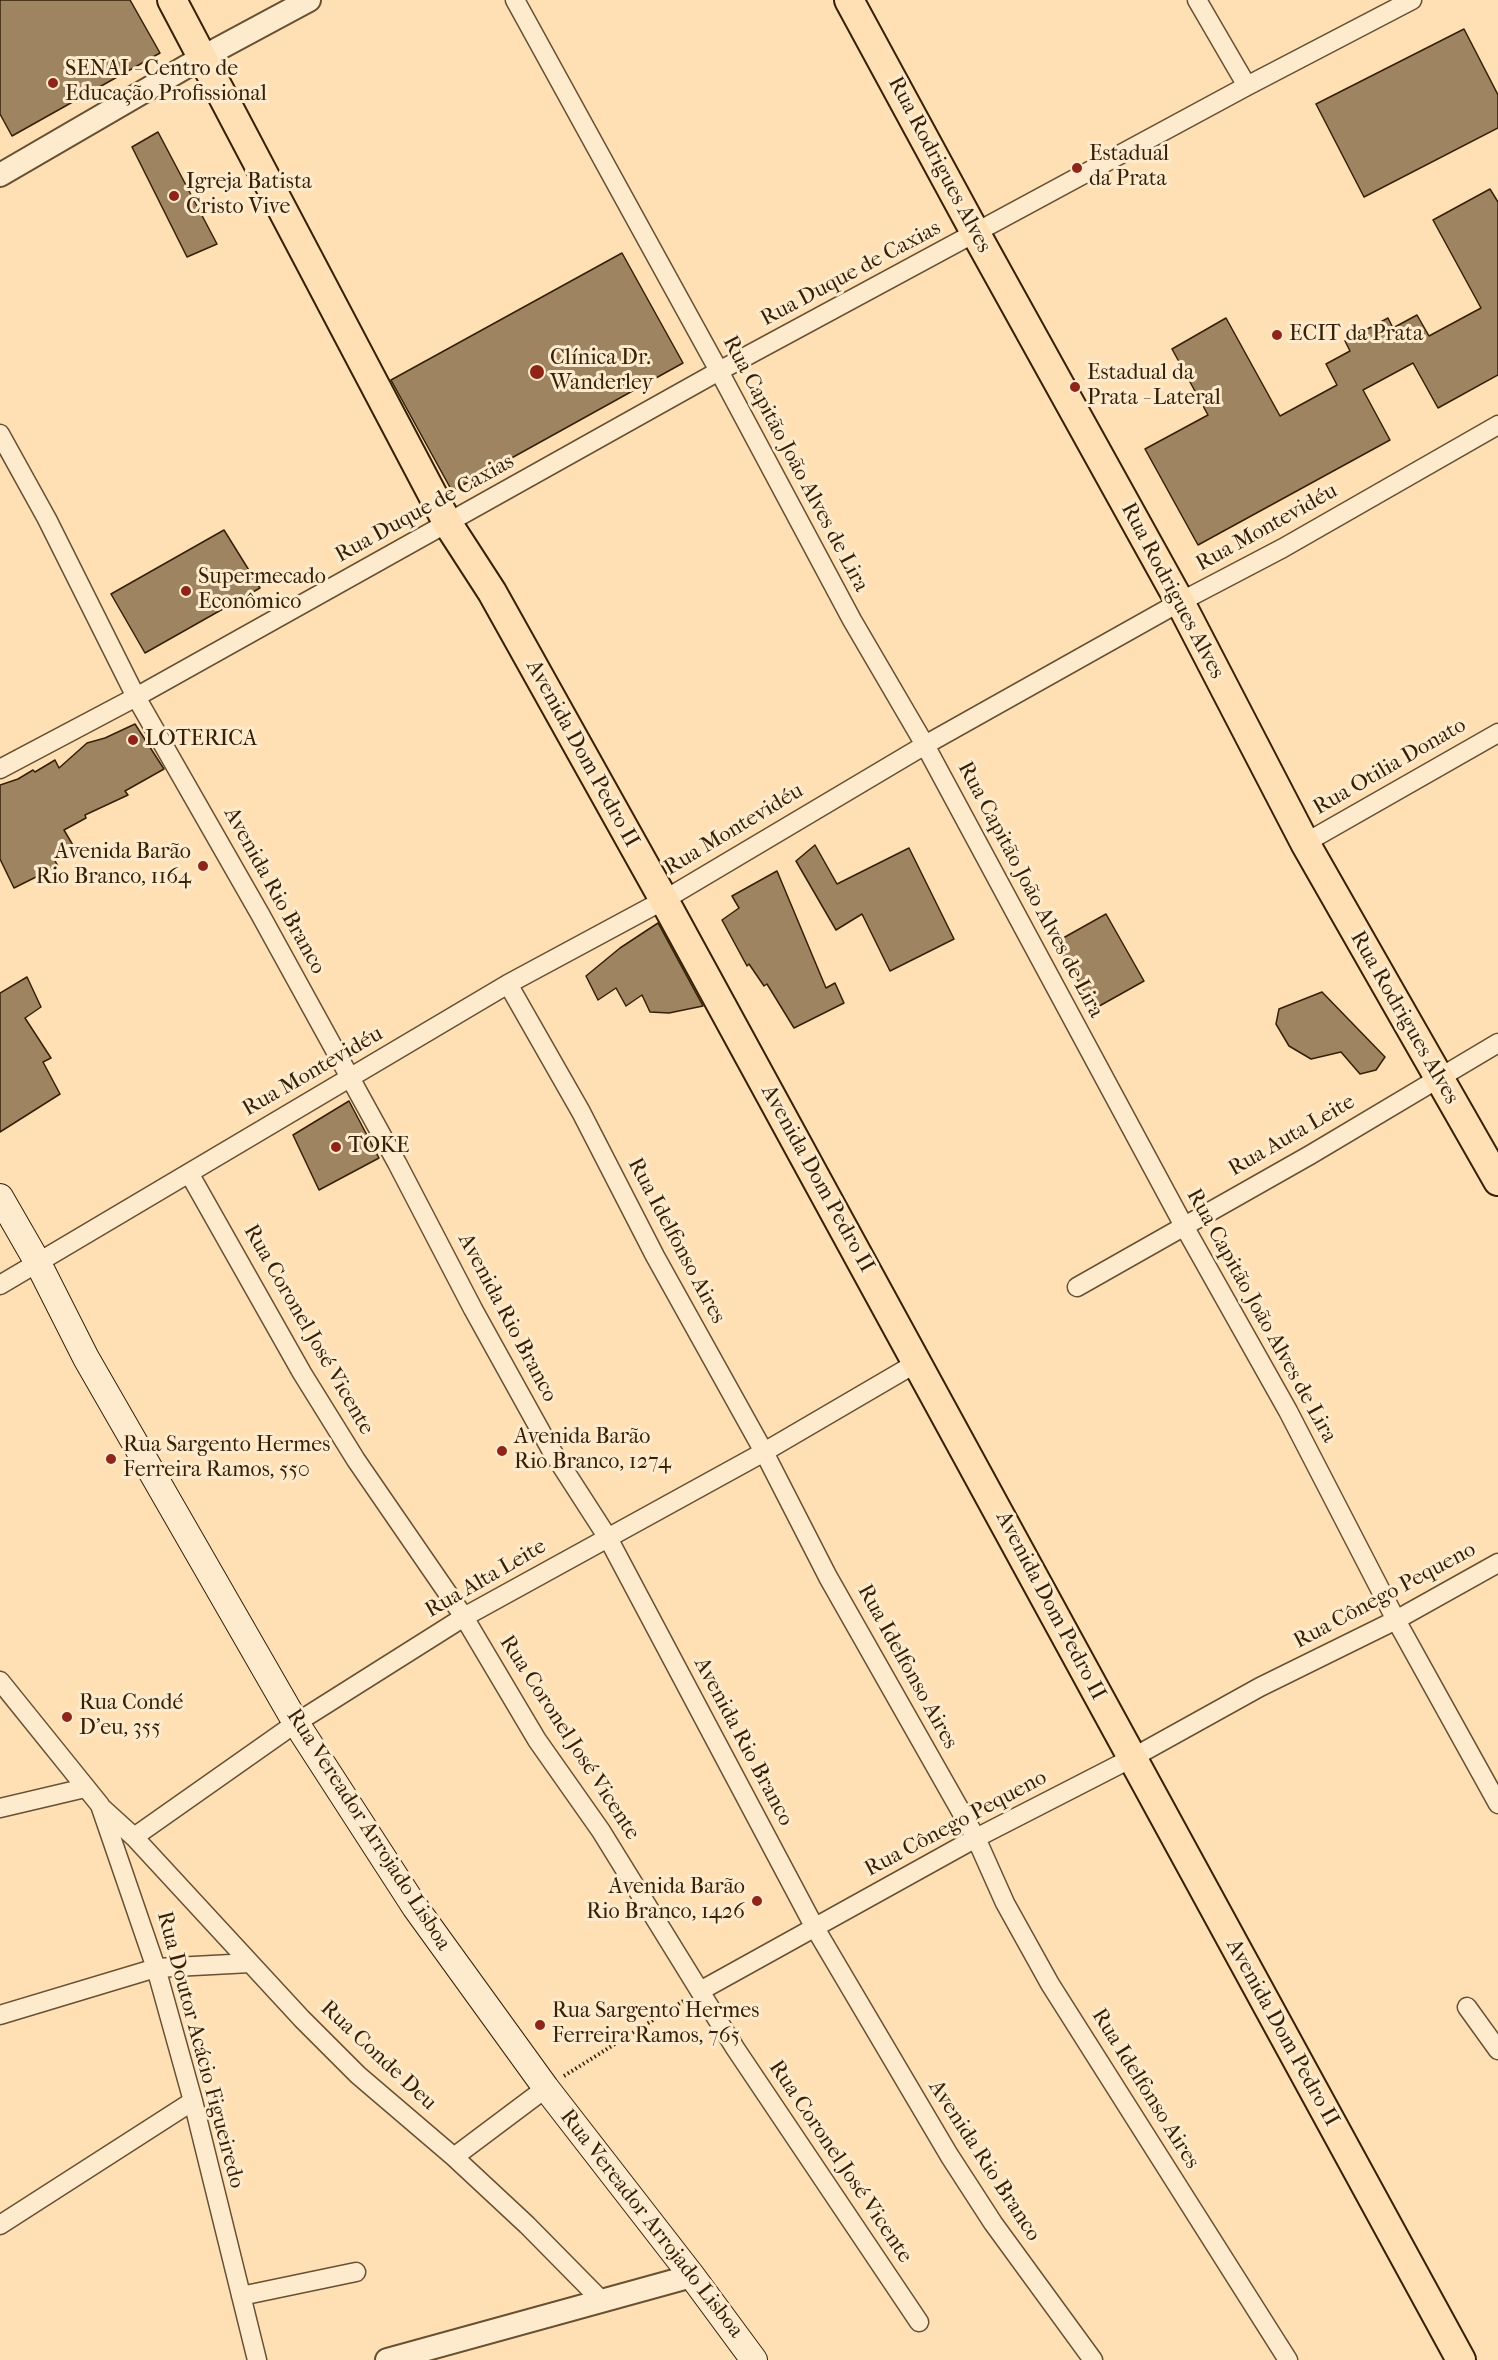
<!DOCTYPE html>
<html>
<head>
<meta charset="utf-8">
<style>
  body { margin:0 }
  canvas { display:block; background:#fee0b4 }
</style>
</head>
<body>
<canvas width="1498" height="2360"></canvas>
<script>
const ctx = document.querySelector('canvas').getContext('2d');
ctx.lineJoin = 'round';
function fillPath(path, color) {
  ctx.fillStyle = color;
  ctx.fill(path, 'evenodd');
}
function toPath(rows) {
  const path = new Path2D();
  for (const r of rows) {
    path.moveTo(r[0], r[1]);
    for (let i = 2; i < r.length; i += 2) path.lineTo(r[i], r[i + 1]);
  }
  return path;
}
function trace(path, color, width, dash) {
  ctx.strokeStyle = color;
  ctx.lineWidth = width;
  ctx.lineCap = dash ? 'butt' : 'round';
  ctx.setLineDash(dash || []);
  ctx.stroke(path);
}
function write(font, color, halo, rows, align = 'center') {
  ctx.font = font + ' "IM FELL French Canon",serif';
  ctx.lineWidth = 6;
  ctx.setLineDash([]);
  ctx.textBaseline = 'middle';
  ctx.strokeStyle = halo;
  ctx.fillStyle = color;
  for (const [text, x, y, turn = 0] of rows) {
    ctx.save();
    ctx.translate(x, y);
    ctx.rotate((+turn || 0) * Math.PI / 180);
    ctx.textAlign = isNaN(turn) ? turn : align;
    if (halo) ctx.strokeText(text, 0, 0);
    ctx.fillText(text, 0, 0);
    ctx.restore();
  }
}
const building = toPath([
  [0,0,130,0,160,53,12,136,0,114,0,0],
  [1464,29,1498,95,1498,128,1364,197,1316,104,1464,29],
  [158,132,217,244,187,257,132,147,158,132],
  [1490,189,1498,202,1498,375,1438,408,1413,363,1363,390,1390,440,1198,545,1145,449,1208,415,1172,349,1226,318,1280,416,1337,385,1326,364,1350,351,1345,341,1388,318,1393,328,1417,315,1429,336,1481,308,1433,220,1490,189],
  [622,253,683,363,452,491,391,380,622,253],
  [224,530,260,588,145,653,111,594,224,530],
  [135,724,164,769,125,791,128,795,85,815,86,818,64,830,74,847,54,859,58,866,14,888,0,859,0,785,18,779,33,770,35,772,55,760,59,768,87,743,105,738,135,724],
  [815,845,837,884,909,848,954,939,890,971,862,914,836,930,796,861,815,845],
  [777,871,826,988,835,983,844,1003,794,1028,767,984,764,986,749,964,747,966,722,920,739,908,732,896,777,871],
  [1106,914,1144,981,1094,1009,1056,942,1106,914],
  [658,923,703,1006,669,1013,650,1012,642,995,626,1006,616,988,598,1000,586,976,620,948,658,923],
  [27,977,41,1007,25,1018,51,1058,43,1062,60,1094,0,1132,0,993,27,977],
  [1322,992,1385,1057,1376,1070,1360,1074,1341,1052,1311,1059,1289,1046,1276,1024,1279,1009,1322,992],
  [349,1101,379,1158,319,1190,293,1135,349,1101]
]);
fillPath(building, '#9e8460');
trace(building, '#362006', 1.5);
const minor = toPath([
  [515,0,719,371,852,620,925,745,1184,1226,1288,1411,1396,1620,1498,1804],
  [1197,0,1247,86],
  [0,434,47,519,136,697,260,914,397,1163,473,1309,550,1448,608,1538,815,1928,949,2155,993,2223,1093,2360],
  [0,769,136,697,719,371,1247,86,1412,0],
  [1305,843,1498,733],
  [508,984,581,1112,655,1256,764,1452,828,1577,976,1838,1005,1903,1050,1984,1288,2360],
  [189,1173,302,1373,356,1460,464,1617,537,1740,601,1831,735,2048,919,2322],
  [0,1285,508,984,664,900,925,745,1180,602,1283,548,1498,425],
  [1077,1287,1310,1155,1498,1043],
  [0,1681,100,1805,156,1968,193,2101,257,2360],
  [101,1807,134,1837,302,2019,358,2075,454,2157,527,2225,601,2300],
  [0,1808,85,1788],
  [134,1837,296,1723,464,1617,764,1452,918,1362],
  [700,1991,976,1838,1132,1758,1260,1687,1396,1620,1498,1563],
  [1467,2007,1498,2050],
  [0,2015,156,1968,250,1963],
  [454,2157,546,2088],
  [0,2225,193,2101],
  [241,2296,356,2272]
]);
const tertiary = toPath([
  [0,175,203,57,309,0],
  [387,2360,692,2276]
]);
const secondary = toPath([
  [0,1197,38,1263,86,1358,296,1723,415,1907,546,2088,692,2276,754,2360]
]);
const primary = toPath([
  [172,0,448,524,492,592,664,900,1461,2360],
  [849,0,976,234,1180,602,1305,843,1498,1181]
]);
trace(minor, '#685032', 21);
trace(tertiary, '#685032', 26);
trace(secondary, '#362006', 28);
trace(primary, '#362006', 32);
trace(toPath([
  [564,2076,685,2000]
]), '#362006', 4, [1.5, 3]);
trace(minor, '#feebce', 18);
trace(tertiary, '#feebce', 22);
trace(secondary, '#feebce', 26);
trace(primary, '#fee0b4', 28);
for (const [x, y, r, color] of [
  [53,83,6,"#8f2418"],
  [1077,168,6,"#8f2418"],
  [174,196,6,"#8f2418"],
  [1277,335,6,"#8f2418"],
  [537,372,8,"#8f2418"],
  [1075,387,6,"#8f2418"],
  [186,591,6,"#8f2418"],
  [133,740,6,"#8f2418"],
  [203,866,6,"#8f2418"],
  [336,1147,6,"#8f2418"],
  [502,1451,6,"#8f2418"],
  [111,1459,6,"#8f2418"],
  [67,1717,6,"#8f2418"],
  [757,1901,6,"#8f2418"],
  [540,2025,6,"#8f2418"]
]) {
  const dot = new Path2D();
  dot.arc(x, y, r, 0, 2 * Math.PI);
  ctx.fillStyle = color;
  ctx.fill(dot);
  trace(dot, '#feebce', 2);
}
write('22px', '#362006', '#feebce', [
  ["SENAI - Centro de",65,70],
  ["Educação Profissional",65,95],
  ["Estadual",1089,155],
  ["da Prata",1089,180],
  ["Igreja Batista",186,183],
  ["Cristo Vive",186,208],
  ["ECIT da Prata",1289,335],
  ["Clínica Dr.",550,359],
  ["Wanderley",550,384],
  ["Estadual da",1087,374],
  ["Prata - Lateral",1087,399],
  ["Supermecado",198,578],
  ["Econômico",198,603],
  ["LOTERICA",145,740],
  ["Avenida Barão",191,853,"right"],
  ["Rio Branco, 1164",191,878,"right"],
  ["TOKE",348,1147],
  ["Avenida Barão",514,1438],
  ["Rio Branco, 1274",514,1463],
  ["Rua Sargento Hermes",123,1446],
  ["Ferreira Ramos, 550",123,1471],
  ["Rua Condé",79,1704],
  ["D'eu, 355",79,1729],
  ["Avenida Barão",745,1888,"right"],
  ["Rio Branco, 1426",745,1913,"right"],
  ["Rua Sargento Hermes",552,2012],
  ["Ferreira Ramos, 765",552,2037]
], 'left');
write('22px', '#362006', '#feebce', [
  ["Rua Rodrigues Alves",939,165,62],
  ["Rua Duque de Caxias",851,274,-28],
  ["Rua Capitão João Alves de Lira",795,464,62],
  ["Rua Duque de Caxias",425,509,-29],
  ["Rua Montevidéu",1267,528,-29],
  ["Rua Rodrigues Alves",1172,591,62],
  ["Avenida Dom Pedro II",582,754,61],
  ["Rua Otilia Donato",1390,767,-30],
  ["Rua Montevidéu",734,830,-31],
  ["Rua Capitão João Alves de Lira",1030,890,62],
  ["Avenida Rio Branco",274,891,61],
  ["Rua Rodrigues Alves",1404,1018,60],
  ["Rua Montevidéu",313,1072,-30],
  ["Rua Auta Leite",1292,1136,-30],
  ["Avenida Dom Pedro II",817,1179,61],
  ["Rua Idelfonso Aires",676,1241,62],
  ["Rua Capitão João Alves de Lira",1261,1316,61],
  ["Avenida Rio Branco",507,1318,62],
  ["Rua Coronel José Vicente",308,1330,60],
  ["Rua Alta Leite",486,1579,-30],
  ["Rua Cônego Pequeno",1385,1596,-28],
  ["Avenida Dom Pedro II",1050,1606,62],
  ["Rua Idelfonso Aires",907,1667,61],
  ["Rua Coronel José Vicente",569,1738,57],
  ["Avenida Rio Branco",743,1742,62],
  ["Rua Cônego Pequeno",956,1824,-28],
  ["Rua Vereador Arrojado Lisboa",368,1830,57],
  ["Avenida Dom Pedro II",1282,2033,61],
  ["Rua Doutor Acácio Figueiredo",200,2050,75],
  ["Rua Conde Deu",378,2056,43],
  ["Rua Idelfonso Aires",1145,2089,58],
  ["Avenida Rio Branco",984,2161,57],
  ["Rua Coronel José Vicente",840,2162,56],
  ["Rua Vereador Arrojado Lisboa",651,2224,52]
]);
</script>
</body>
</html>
